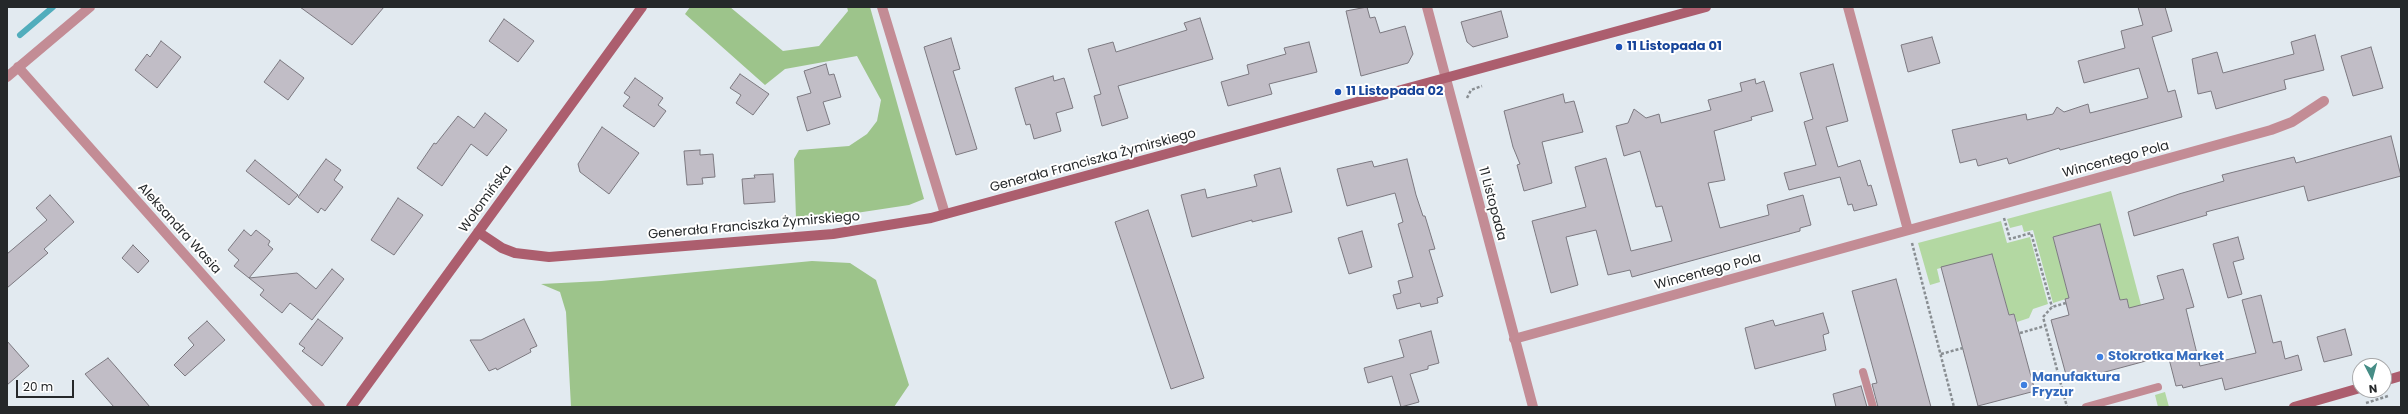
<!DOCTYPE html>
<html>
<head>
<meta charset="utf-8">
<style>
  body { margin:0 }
  #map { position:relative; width:2408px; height:414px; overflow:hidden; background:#e2eaf0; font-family:Poppins,sans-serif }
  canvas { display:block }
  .frame { position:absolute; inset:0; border:8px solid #25282a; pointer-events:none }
  .north { position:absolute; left:2352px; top:358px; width:40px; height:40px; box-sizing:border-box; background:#fff; border:1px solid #a8a9aa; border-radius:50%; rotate:174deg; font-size:11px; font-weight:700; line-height:16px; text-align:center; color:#25282a }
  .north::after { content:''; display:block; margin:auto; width:14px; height:18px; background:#468d86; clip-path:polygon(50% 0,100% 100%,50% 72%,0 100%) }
  .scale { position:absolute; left:16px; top:380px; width:58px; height:18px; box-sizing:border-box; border:2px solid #25282a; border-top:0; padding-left:5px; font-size:12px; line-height:14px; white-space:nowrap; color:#25282a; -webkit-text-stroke:3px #fff; paint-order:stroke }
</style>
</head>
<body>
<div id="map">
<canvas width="2408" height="414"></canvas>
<div class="frame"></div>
<div class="north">N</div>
<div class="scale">20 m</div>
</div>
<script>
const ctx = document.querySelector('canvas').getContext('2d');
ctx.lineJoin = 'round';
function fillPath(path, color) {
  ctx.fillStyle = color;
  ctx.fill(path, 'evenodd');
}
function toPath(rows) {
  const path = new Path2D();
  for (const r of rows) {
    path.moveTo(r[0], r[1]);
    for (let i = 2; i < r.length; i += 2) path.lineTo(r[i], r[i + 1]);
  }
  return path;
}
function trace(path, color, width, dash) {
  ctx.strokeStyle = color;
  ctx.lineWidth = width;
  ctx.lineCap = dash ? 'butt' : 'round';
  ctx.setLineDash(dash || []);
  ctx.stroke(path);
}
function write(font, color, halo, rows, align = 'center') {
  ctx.font = font + ' Poppins,sans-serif';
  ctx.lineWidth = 4;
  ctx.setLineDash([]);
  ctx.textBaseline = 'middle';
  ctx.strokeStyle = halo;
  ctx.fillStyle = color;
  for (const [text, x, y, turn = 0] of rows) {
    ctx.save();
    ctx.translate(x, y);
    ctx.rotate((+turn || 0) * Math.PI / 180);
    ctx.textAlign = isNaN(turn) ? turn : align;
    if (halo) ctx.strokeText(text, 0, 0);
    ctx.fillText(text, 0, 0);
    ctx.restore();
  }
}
fillPath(toPath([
  [2111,191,2155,358,2144,362,2127,299,2120,300,2100,225,2053,237,2069,298,2053,303,2033,230,2024,232,2022,225,2010,228,2007,219],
  [2001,221,2007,243,2030,237,2048,304,2033,309,2029,318,2017,322,2014,314,2009,315,1992,254,1937,269,1940,282,1930,285,1918,243],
  [2165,392,2169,407,2158,407,2155,395]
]), '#b3d8a2');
fillPath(toPath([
  [690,7,730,7,783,51,819,46,848,11,847,7,870,7,924,199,909,205,856,213,796,218,794,159,799,150,849,146,867,134,877,121,881,100,857,56,785,69,765,85,685,14],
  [812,261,850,263,876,280,909,385,894,407,571,407,566,312,560,292,541,284,601,281]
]), '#9dc48b');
trace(toPath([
  [20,35,53,7]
]), '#51adbc', 6);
const building = toPath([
  [300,7,384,7,352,45,300,7],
  [1367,7,1370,18,1375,17,1380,33,1405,26,1413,54,1408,63,1361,76,1346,11,1367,7],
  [2138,7,2165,7,2172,31,2152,37,2168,92,2175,90,2182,117,2060,150,2059,148,2009,164,2007,158,1978,166,1976,159,1960,163,1952,130,2026,114,2027,120,2053,114,2057,107,2064,112,2088,104,2090,113,2148,98,2139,68,2084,83,2078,61,2125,48,2121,31,2143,25,2138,7],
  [1501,11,1508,37,1473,47,1467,42,1461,22,1501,11],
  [1200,18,1213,59,1118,86,1128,118,1102,126,1094,96,1101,94,1088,49,1113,42,1116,52,1187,30,1184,23,1200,18],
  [504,19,534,41,518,62,489,41,504,19],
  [2315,35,2324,70,2284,80,2286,89,2216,109,2211,91,2198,94,2192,59,2217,52,2223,73,2294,54,2291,42,2315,35],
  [1932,37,1940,63,1908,72,1901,45,1932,37],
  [951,38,960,69,953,71,977,149,956,155,924,47,951,38],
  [161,41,181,57,157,88,135,70,147,54,150,57,161,41],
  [1309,42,1317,72,1269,84,1272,94,1228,106,1221,82,1249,74,1247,65,1286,54,1284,48,1309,42],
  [2371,47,2383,88,2353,96,2341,56,2371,47],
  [280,60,304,78,288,100,264,82,280,60],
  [826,64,829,75,834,74,841,97,823,102,830,124,807,131,797,97,811,93,804,71,826,64],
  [1833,64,1848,121,1826,127,1838,167,1860,160,1868,186,1871,185,1877,205,1854,211,1852,204,1848,205,1840,177,1789,190,1784,173,1816,165,1804,122,1813,119,1800,73,1833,64],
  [740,74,769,94,753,115,736,103,741,95,730,88,740,74],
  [1053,76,1054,81,1064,78,1073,108,1056,113,1061,131,1034,139,1030,124,1026,125,1015,88,1053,76],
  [635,78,663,98,658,105,666,111,654,127,623,106,630,97,624,93,635,78],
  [1755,79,1756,84,1764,81,1773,111,1751,117,1752,120,1714,131,1725,180,1708,183,1720,228,1769,215,1767,205,1803,195,1811,225,1800,228,1800,231,1632,277,1630,270,1608,275,1596,230,1566,237,1578,285,1551,293,1532,221,1586,207,1575,167,1606,158,1631,251,1672,241,1662,206,1656,207,1640,151,1624,156,1616,126,1628,123,1634,109,1646,118,1659,114,1661,123,1711,110,1708,100,1742,91,1740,83,1755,79],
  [1563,94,1565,103,1574,101,1583,132,1542,142,1552,183,1524,191,1517,165,1520,164,1513,147,1504,111,1563,94],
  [485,113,507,130,487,156,471,144,442,186,417,168,434,143,436,144,458,116,474,128,485,113],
  [602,127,639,153,609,194,580,172,578,164,602,127],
  [2391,136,2401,176,2308,201,2304,186,2206,212,2207,215,2134,236,2128,212,2179,194,2224,181,2222,175,2294,157,2296,163,2391,136],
  [700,150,700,155,713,154,715,177,702,178,703,184,687,185,684,151,700,150],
  [326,159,341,170,334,180,343,187,325,211,321,208,318,213,298,197,326,159],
  [1407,159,1416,195,1423,216,1425,216,1435,249,1429,250,1443,296,1437,298,1438,303,1421,307,1420,303,1397,309,1393,295,1401,293,1398,281,1413,277,1398,224,1403,222,1395,193,1347,206,1337,169,1372,161,1374,167,1407,159],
  [255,160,298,195,289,205,246,171,255,160],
  [1280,168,1292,212,1252,222,1252,220,1192,237,1181,195,1205,189,1207,198,1257,186,1254,175,1280,168],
  [773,174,775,202,744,204,742,179,755,178,754,175,773,174],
  [50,195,74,222,44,249,48,253,7,288,7,254,47,220,36,208,50,195],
  [398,198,423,215,394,255,371,240,398,198],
  [1148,210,1204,378,1171,389,1115,222,1148,210],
  [2100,224,2120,300,2127,299,2129,308,2164,299,2157,276,2183,269,2194,307,2186,309,2200,366,2256,353,2242,300,2261,295,2273,343,2281,341,2285,359,2298,355,2302,370,2225,390,2222,378,2183,388,2182,385,2176,386,2168,355,2068,382,2051,320,2069,315,2065,299,2069,298,2053,237,2100,224],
  [244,230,251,236,256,230,270,241,268,245,273,249,249,278,234,266,239,260,228,250,244,230],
  [1362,231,1372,267,1349,274,1338,238,1362,231],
  [2238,237,2244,259,2233,262,2242,294,2228,298,2213,244,2238,237],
  [133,245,149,261,138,273,122,258,133,245],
  [1992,254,2009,315,2014,314,2035,391,1978,406,1941,267,1992,254],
  [332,269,344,279,312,320,290,303,282,313,260,295,264,290,249,278,297,273,316,289,332,269],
  [1896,279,1915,348,1931,407,1878,407,1872,384,1877,383,1852,291,1896,279],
  [1823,313,1829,333,1823,335,1826,350,1755,369,1745,328,1773,320,1775,326,1823,313],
  [318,319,343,338,322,366,302,351,305,348,299,344,318,319],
  [524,319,537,346,530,349,531,352,497,370,496,368,489,371,470,340,481,340,524,319],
  [207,321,225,340,185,376,174,365,194,345,188,338,207,321],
  [2345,329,2352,355,2324,362,2317,337,2345,329],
  [1431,331,1439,363,1428,366,1428,369,1410,374,1419,402,1401,407,1392,376,1368,383,1364,368,1404,357,1399,340,1431,331],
  [7,341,29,366,7,385,7,341],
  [108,358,116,367,150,407,114,407,85,374,108,358],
  [1861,386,1867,407,1836,407,1833,394,1861,386]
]);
fillPath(building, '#c1bdc6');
trace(building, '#7c7980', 1);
trace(toPath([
  [1467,98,1471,90,1482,86],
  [2004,218,2010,239,2031,233,2052,307],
  [1912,243,1954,407],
  [2066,303,2052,307,2043,317,2067,407],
  [2020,333,2045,326],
  [1941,354,1963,348],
  [2366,403,2388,396]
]), '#898e92', 2.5, [3, 2]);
trace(toPath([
  [1863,372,1873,407],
  [2086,407,2158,387]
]), '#c38c95', 8);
trace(toPath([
  [882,7,945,214],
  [1427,7,1533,407],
  [1848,7,1908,230],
  [18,67,320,407],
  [7,77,90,7],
  [1514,339,2271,130,2292,122,2324,101]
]), '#c38c95', 10);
trace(toPath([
  [478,232,502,248,515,253,549,257,833,234,931,218,1706,7],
  [2384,381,2401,376],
  [351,407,642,7],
  [2294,407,2360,388]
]), '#ac5e6e', 10);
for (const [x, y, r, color] of [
  [1619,47,4,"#1a4fb4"],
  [1338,92,4,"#1a4fb4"],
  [2100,357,4,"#3f7fe0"],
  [2024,385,4,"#3f7fe0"]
]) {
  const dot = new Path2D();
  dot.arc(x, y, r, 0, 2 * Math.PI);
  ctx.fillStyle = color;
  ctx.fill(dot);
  trace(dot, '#fff', 1.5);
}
write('bold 13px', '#164399', '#fff', [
  ["11 Listopada 01",1627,47],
  ["11 Listopada 02",1346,92]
], 'left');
write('13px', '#25282a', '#fff', [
  ["Wincentego Pola",2116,160,-15],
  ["Generała Franciszka Żymirskiego",1093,161,-15],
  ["Wołomińska",486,199,-54],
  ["11 Listopada",1492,204,75],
  ["Generała Franciszka Żymirskiego",754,226,-5],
  ["Aleksandra Wasia",179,229,48],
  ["Wincentego Pola",1708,272,-15]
]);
write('bold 13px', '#366cbe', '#fff', [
  ["Stokrotka Market",2108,357],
  ["Manufaktura",2032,378],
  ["Fryzur",2032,393]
], 'left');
</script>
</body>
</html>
